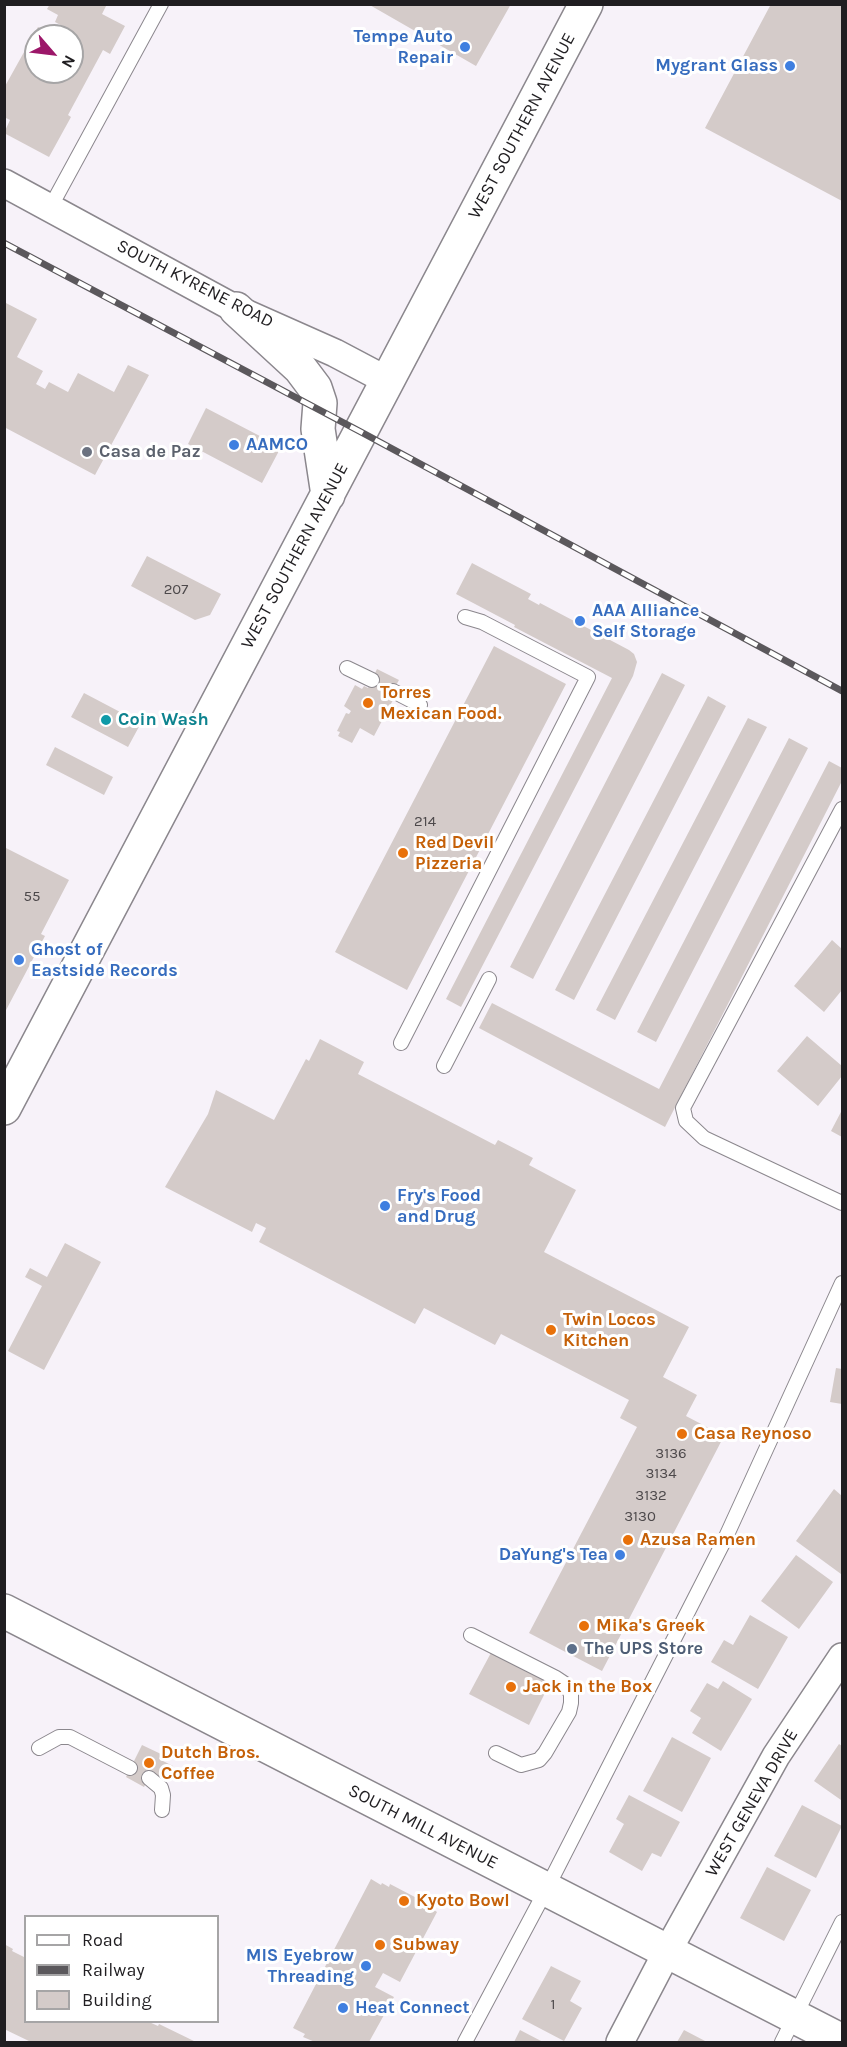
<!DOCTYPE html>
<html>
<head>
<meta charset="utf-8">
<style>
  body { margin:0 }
  #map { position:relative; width:847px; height:2047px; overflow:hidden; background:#f7f2f9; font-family:Karla,sans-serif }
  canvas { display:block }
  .frame { position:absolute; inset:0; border:6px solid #201e21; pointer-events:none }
  .legend { position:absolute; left:24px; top:1915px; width:195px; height:108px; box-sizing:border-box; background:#fff; border:2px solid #a6a5a6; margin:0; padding:8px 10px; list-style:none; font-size:18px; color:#201e21 }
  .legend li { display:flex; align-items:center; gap:12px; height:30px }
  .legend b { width:30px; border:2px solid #a6a5a6 }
  .north { position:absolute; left:24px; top:24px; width:60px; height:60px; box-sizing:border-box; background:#fff; border:2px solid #a6a5a6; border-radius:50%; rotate:118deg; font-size:16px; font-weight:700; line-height:24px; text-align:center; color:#201e21 }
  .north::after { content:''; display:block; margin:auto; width:21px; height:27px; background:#9c1769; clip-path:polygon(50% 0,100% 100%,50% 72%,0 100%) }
</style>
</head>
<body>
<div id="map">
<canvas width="847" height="2047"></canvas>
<div class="frame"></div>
<ul class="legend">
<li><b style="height:8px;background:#fff"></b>Road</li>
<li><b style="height:8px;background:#5b585c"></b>Railway</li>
<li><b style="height:16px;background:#d4cbc9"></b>Building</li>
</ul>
<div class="north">N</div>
</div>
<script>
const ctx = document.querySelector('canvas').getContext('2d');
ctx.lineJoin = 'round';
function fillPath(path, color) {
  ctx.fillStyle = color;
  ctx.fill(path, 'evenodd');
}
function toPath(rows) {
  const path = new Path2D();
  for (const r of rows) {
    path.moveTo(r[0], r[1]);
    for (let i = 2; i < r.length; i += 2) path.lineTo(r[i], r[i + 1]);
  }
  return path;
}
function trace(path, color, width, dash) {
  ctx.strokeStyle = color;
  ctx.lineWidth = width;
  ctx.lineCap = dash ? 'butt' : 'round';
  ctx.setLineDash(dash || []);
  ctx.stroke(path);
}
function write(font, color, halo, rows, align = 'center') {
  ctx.font = font + ' Karla,sans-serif';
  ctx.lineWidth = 6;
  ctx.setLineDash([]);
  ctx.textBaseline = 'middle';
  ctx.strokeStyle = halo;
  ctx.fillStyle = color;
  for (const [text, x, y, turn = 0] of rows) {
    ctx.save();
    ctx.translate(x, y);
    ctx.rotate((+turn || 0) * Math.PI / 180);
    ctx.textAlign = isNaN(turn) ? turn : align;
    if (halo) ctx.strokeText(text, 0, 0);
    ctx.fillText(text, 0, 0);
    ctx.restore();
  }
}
fillPath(toPath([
  [50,4,107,4,102,14,125,26,110,54,103,50,68,115,71,117,49,157,4,133,10,120,4,117,4,88,38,27,55,36,36,36,36,72,72,72,72,36,67,36,70,30,55,22,58,15,47,9],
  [368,4,511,4,476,66],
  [771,4,842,4,842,201,705,128],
  [4,302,37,319,17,357,43,371,36,384,45,389,49,382,68,392,78,373,114,392,128,365,149,375,95,475,4,427],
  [206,408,281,447,262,483,188,444],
  [147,556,221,594,210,615,195,620,131,586],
  [472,563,531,594,528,599,539,605,540,603,629,650,634,654,637,662,633,676,461,1007,446,999,612,678,514,627,515,625,456,594],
  [494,646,566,684,407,990,335,952],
  [377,669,399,680,389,698,393,700,374,736,360,728,352,743,338,736,340,732,337,731,346,713,349,714,351,711,344,706,355,685,362,689,364,686,368,688],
  [662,673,685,685,533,979,510,967],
  [84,693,141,723,128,747,71,717],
  [708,696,726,706,574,1000,555,990],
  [748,718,767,727,615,1020,596,1010],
  [789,738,808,748,656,1042,637,1032],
  [55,747,113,777,104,795,46,765],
  [829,761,842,768,842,781,665,1127,479,1028,492,1003,659,1089],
  [4,847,69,880,41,934,45,936,4,1014],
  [832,940,842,949,842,990,824,1012,794,986],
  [807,1036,842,1066,842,1076,818,1106,777,1071],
  [320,1039,364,1062,358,1074,495,1145,498,1140,533,1158,529,1165,576,1190,544,1252,689,1327,663,1377,697,1395,686,1416,724,1436,602,1671,529,1633,637,1427,620,1418,629,1400,501,1334,495,1345,424,1308,415,1324,259,1242,266,1228,256,1223,252,1232,165,1187,208,1114,216,1090,274,1120,306,1059,309,1061],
  [842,1110,842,1137,831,1131],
  [65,1243,101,1262,44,1370,8,1351,42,1286,25,1277,30,1268,47,1277],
  [836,1368,842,1369,842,1404,830,1402],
  [834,1489,842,1496,841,1574,796,1541],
  [796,1555,833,1582,799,1629,761,1601],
  [750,1615,788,1637,758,1689,711,1662,724,1640,733,1645],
  [493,1649,552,1679,529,1725,469,1694],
  [723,1681,752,1699,721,1751,692,1733,701,1718,690,1711,707,1683,718,1689],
  [672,1737,711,1758,682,1812,643,1791],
  [839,1744,842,1746,842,1797,841,1800,814,1781],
  [142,1745,161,1754,159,1759,173,1766,165,1781,151,1774,144,1787,126,1777],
  [629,1795,680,1822,661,1857,652,1853,642,1871,609,1852,624,1824,616,1819],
  [802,1805,842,1826,816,1878,774,1856],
  [767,1867,811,1890,784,1941,740,1918],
  [371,1879,381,1885,382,1883,389,1887,390,1884,432,1906,431,1908,437,1912,400,1982,383,1973,375,1987,394,1997,369,2042,315,2042,303,2037,305,2034,293,2028],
  [4,1944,13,1949,12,1951,26,1958,26,2022,149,2022,158,2026,159,2024,196,2042,31,2042,4,2029],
  [551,1966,581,1981,570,2001,582,2008,564,2041,522,2019],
  [520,2030,543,2042,514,2042],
  [684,2030,707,2042,677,2042]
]), '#d4cbc9');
const service = toPath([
  [50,208,161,4],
  [347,668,372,680],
  [393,691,420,705],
  [842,809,683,1108,686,1121,704,1138,842,1203],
  [401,1043,588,677,482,622,465,617],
  [444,1066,489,979],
  [471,1635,556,1678,565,1684,571,1694,571,1703,569,1712,545,1753,539,1760,521,1765,496,1753],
  [39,1748,59,1737,70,1737,130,1768],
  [149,1778,161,1788,163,1795,162,1810],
  [465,2042,546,1890,725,1539,842,1283],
  [782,2042,842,1922]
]);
const minor = toPath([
  [4,183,236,309,335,353,388,381],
  [620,2042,667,1952,776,1756,842,1657]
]);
const secondary = toPath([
  [236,309,300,368,315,388,320,403,318,429,328,495],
  [4,1108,586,4],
  [4,1611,842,2041]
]);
trace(service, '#8b878d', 16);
trace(minor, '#8b878d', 30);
trace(secondary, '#8b878d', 36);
trace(service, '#fff', 14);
trace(minor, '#fff', 27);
trace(secondary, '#fff', 33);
const rail = toPath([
  [4,243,361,432,842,691]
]);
trace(rail, '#5b585c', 7);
trace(rail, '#fff', 4.5, [14]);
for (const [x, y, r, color] of [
  [465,47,6,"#3f7fe0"],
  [790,66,6,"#3f7fe0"],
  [234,445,6,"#3f7fe0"],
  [87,452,6,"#6b7280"],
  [580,621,6,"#3f7fe0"],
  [368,703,6,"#e8710a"],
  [106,720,6,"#0f9aa8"],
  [403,853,6,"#e8710a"],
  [19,960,6,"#3f7fe0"],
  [385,1206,6,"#3f7fe0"],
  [551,1330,6,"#e8710a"],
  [682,1434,6,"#e8710a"],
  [628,1540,6,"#e8710a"],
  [620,1555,6,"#3f7fe0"],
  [584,1626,6,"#e8710a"],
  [572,1649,6,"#5c6f8a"],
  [511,1687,6,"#e8710a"],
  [149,1763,6,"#e8710a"],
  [404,1901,6,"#e8710a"],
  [380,1945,6,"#e8710a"],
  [366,1966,6,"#3f7fe0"],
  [343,2008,6,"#3f7fe0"]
]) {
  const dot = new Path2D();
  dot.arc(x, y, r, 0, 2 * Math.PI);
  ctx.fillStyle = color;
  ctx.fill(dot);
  trace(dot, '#fff', 2);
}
write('15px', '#4d494b', null, [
  ["207",176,590],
  ["214",425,822],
  ["55",32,897],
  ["3136",671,1454],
  ["3134",661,1474],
  ["3132",651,1496],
  ["3130",640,1517],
  ["1",553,2005]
]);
write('bold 18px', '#366cbe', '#fff', [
  ["Tempe Auto",453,37,"right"],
  ["Repair",453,58,"right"],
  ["Mygrant Glass",778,66,"right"],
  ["AAMCO",246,445],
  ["AAA Alliance",592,611],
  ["Self Storage",592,632],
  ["Ghost of",31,950],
  ["Eastside Records",31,971],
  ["Fry's Food",397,1196],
  ["and Drug",397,1217],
  ["DaYung's Tea",608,1555,"right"],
  ["MIS Eyebrow",354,1956,"right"],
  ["Threading",354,1977,"right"],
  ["Heat Connect",355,2008]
], 'left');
write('18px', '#201e21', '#fff', [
  ["WEST SOUTHERN AVENUE",522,126,-62],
  ["SOUTH KYRENE ROAD",195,284,27],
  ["WEST SOUTHERN AVENUE",295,556,-62],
  ["WEST GENEVA DRIVE",752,1803,-60],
  ["SOUTH MILL AVENUE",423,1827,27]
]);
write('bold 18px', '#5b616d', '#fff', [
  ["Casa de Paz",99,452]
], 'left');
write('bold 18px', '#c56008', '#fff', [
  ["Torres",380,693],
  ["Mexican Food.",380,714],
  ["Red Devil",415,843],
  ["Pizzeria",415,864],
  ["Twin Locos",563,1320],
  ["Kitchen",563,1341],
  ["Casa Reynoso",694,1434],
  ["Azusa Ramen",640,1540],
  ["Mika's Greek",596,1626],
  ["Jack in the Box",523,1687],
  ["Dutch Bros.",161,1753],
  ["Coffee",161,1774],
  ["Kyoto Bowl",416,1901],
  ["Subway",392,1945]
], 'left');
write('bold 18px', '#0d838f', '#fff', [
  ["Coin Wash",118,720]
], 'left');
write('bold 18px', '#4e5e75', '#fff', [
  ["The UPS Store",584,1649]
], 'left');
</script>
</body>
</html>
